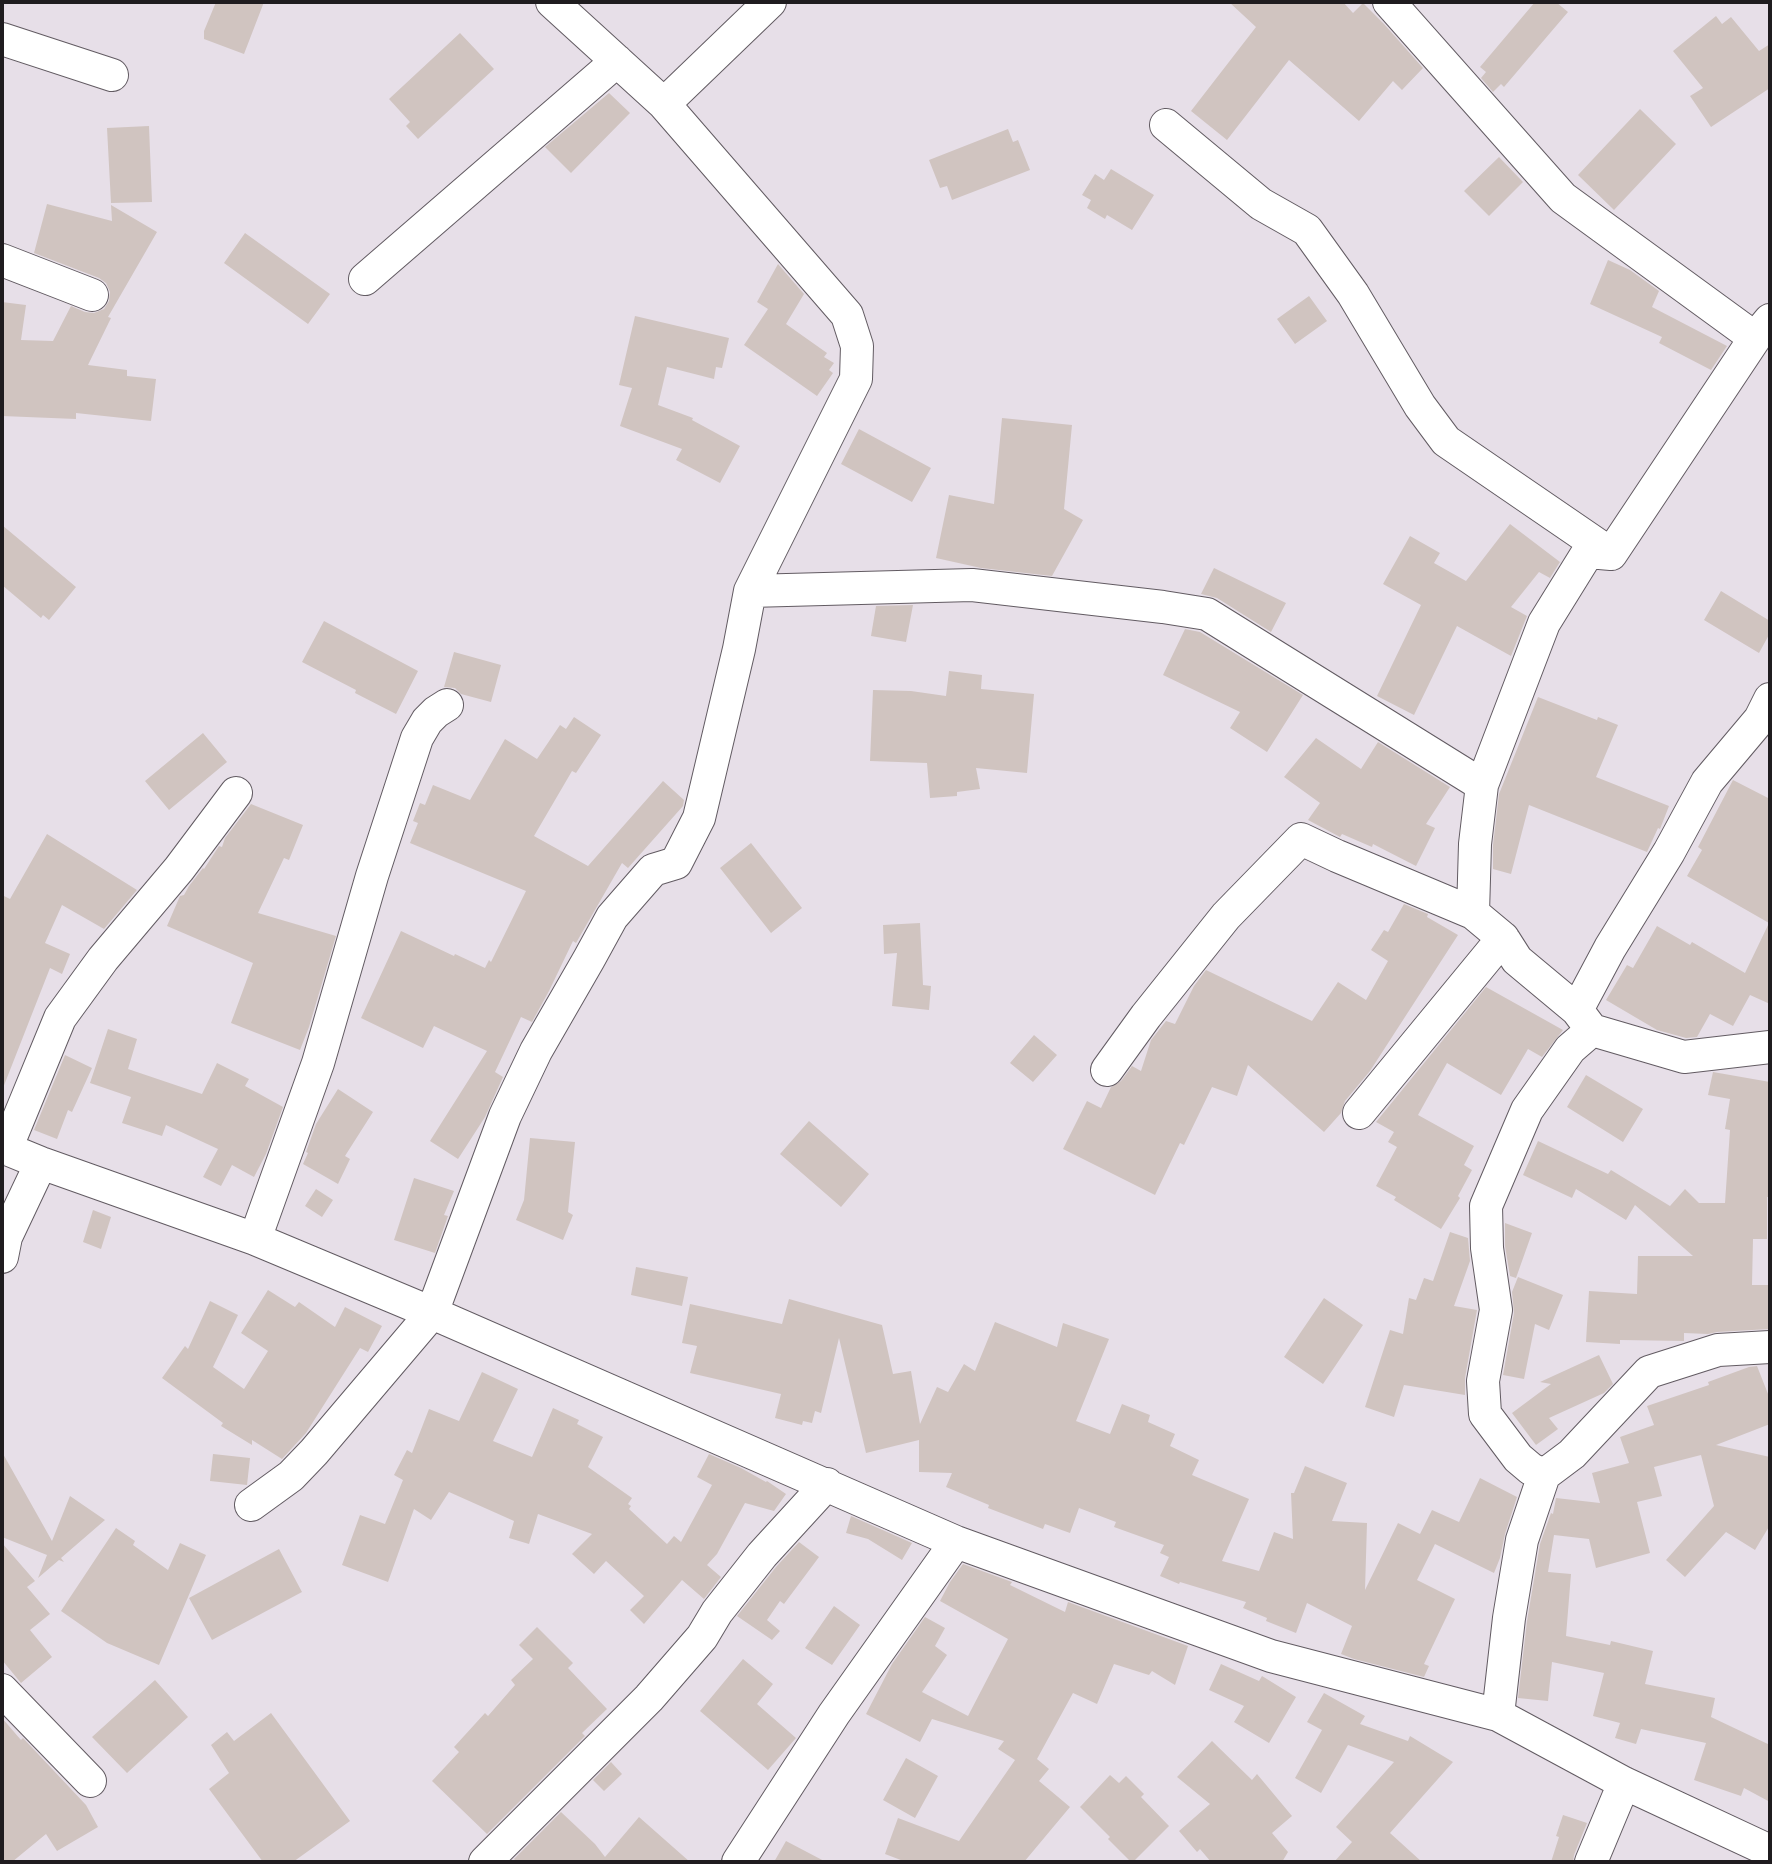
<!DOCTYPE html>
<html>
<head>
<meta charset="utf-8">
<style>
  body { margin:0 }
  #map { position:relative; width:1772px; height:1864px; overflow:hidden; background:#e7dfe8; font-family:"IBM Plex Sans",sans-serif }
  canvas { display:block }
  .frame { position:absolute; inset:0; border:4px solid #1f1c1f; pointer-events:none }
</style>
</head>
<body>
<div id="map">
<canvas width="1772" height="1864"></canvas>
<div class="frame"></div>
</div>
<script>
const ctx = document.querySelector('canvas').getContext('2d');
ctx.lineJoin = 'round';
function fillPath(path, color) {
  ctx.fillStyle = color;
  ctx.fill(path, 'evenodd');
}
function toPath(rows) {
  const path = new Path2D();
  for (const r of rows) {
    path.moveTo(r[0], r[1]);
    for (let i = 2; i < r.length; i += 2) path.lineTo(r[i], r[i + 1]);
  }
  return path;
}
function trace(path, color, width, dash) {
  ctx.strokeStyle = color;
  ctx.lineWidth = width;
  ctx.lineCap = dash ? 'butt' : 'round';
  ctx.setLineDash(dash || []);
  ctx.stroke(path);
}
fillPath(toPath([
  [216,2,264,2,244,54,204,39,204,31],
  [1229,2,1343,2,1353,13,1363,3,1384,24,1423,68,1402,90,1393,81,1359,121,1289,60,1227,140,1191,111,1256,27],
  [1535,2,1556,2,1568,12,1504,87,1501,84,1493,92,1481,78,1486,72,1480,67],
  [1716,16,1722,24,1731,17,1759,51,1770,44,1770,88,1711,127,1690,96,1703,88,1673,51],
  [460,33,494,69,418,139,406,126,410,122,389,99],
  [609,93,630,113,571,173,545,147],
  [1640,109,1676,144,1614,210,1578,175],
  [149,126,152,202,111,203,107,128],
  [1008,129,1013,142,1018,140,1030,170,952,200,947,186,940,188,929,160],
  [1499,157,1523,182,1489,216,1464,191],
  [1111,169,1154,195,1132,230,1107,215,1105,219,1087,208,1091,200,1082,195,1095,174,1104,180],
  [47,204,112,221,111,205,157,232,108,317,111,318,88,365,127,370,127,376,156,379,151,421,76,413,76,419,2,416,2,302,26,305,21,340,53,341,71,306,85,312,94,313,104,309,109,301,110,292,106,283,99,278,34,253],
  [245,233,330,294,308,324,224,263],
  [1608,260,1630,270,1659,291,1652,307,1727,346,1711,370,1659,343,1662,337,1590,304],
  [778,264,804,294,786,324,827,353,824,357,834,363,829,370,833,373,817,396,744,345,768,309,757,302],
  [1309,296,1327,321,1295,344,1277,319],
  [635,316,729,338,722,368,716,367,714,379,667,367,658,405,693,418,692,420,740,446,720,483,676,460,682,449,620,426,632,388,619,385],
  [1002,418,1072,425,1064,509,1083,520,1052,576,981,568,936,558,949,495,994,504],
  [859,429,931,468,912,502,841,464],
  [1510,524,1560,562,1550,578,1539,572,1511,607,1527,616,1511,656,1457,626,1414,715,1377,696,1421,605,1383,584,1410,536,1440,553,1434,563,1466,581],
  [2,525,76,587,49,620,43,615,41,618,2,585],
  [1214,568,1286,603,1271,632,1217,598,1201,594],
  [1721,591,1770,621,1770,633,1759,653,1704,620],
  [913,605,906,642,871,636,876,606],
  [324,621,418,671,396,714,355,693,356,690,302,662],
  [1185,629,1200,632,1303,695,1267,752,1230,728,1240,712,1163,675],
  [454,652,501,665,491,702,461,694,455,688,444,687],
  [949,671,982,675,981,689,1034,694,1027,773,976,768,980,789,957,792,957,796,930,798,927,763,870,761,873,690,911,691,946,696],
  [1538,697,1597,720,1598,717,1618,725,1596,777,1669,806,1660,829,1658,828,1647,852,1529,805,1511,874,1493,869,1493,845,1499,794],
  [574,717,601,735,576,773,572,771,534,836,588,866,663,781,684,800,683,806,628,868,622,863,576,943,573,941,549,991,532,1022,521,1017,495,1072,503,1077,485,1117,458,1159,430,1141,487,1051,434,1026,423,1048,361,1018,401,931,454,956,455,954,485,968,489,960,491,962,526,891,410,843,418,823,413,821,420,803,425,805,433,785,470,800,505,739,537,759,560,725,566,729],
  [203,733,227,762,169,810,145,781],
  [1316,738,1361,769,1378,742,1450,787,1426,824,1435,828,1416,866,1373,844,1372,847,1342,834,1340,837,1308,820,1320,803,1284,777],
  [1733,780,1770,799,1770,1004,1750,995,1733,1026,1710,1014,1697,1037,1686,1038,1657,1030,1606,1000,1627,965,1633,968,1657,926,1690,945,1692,942,1745,973,1769,923,1687,876,1702,850,1698,847],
  [251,804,303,825,289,860,284,858,258,913,336,936,309,1027,300,1050,231,1023,253,963,167,926,180,896,184,895,189,886,203,868,204,869,219,846,222,847,225,838],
  [47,834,137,890,104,929,62,905,45,943,70,954,62,974,50,968,3,1088,2,895,10,899],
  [751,843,802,908,771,933,720,868],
  [1404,904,1428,914,1427,917,1458,935,1370,1071,1345,1101,1341,1113,1324,1132,1248,1065,1237,1096,1212,1087,1184,1145,1180,1143,1155,1195,1063,1149,1087,1101,1101,1108,1111,1087,1121,1081,1132,1066,1141,1071,1151,1040,1166,1021,1175,1024,1194,986,1206,970,1312,1021,1338,982,1366,1000,1388,961,1371,950,1384,930,1388,932],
  [920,923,923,985,931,986,929,1010,892,1006,897,953,884,954,883,925],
  [1486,987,1563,1030,1542,1057,1528,1049,1501,1095,1447,1063,1418,1115,1474,1146,1464,1165,1472,1170,1458,1196,1460,1198,1441,1229,1394,1200,1396,1197,1376,1186,1397,1147,1388,1142,1394,1132,1376,1122],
  [108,1029,137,1039,128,1069,202,1094,217,1063,249,1079,245,1086,283,1107,266,1154,254,1177,232,1165,221,1186,203,1177,218,1149,166,1125,162,1136,122,1123,131,1097,90,1083],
  [1034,1035,1057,1055,1033,1082,1010,1063],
  [65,1055,92,1068,72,1112,68,1110,57,1139,34,1130],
  [1713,1072,1770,1082,1770,1197,1767,1197,1767,1239,1753,1239,1752,1285,1770,1285,1770,1329,1717,1332,1708,1334,1684,1333,1684,1341,1620,1340,1620,1344,1586,1342,1589,1291,1637,1294,1638,1256,1693,1256,1635,1205,1626,1220,1576,1189,1572,1198,1523,1175,1538,1141,1608,1174,1611,1170,1670,1206,1685,1189,1699,1203,1725,1203,1730,1130,1725,1129,1730,1099,1708,1095],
  [1586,1075,1643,1109,1623,1142,1567,1107],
  [338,1089,373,1112,345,1156,350,1159,338,1184,303,1164,308,1153,306,1152,316,1124],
  [809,1121,869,1174,841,1207,780,1154],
  [530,1138,575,1142,568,1212,573,1215,563,1240,516,1220,524,1200],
  [414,1178,454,1191,444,1215,448,1216,435,1253,394,1240],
  [316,1189,333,1200,322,1217,305,1206],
  [93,1210,111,1217,101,1249,83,1242],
  [1505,1223,1532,1233,1516,1278,1510,1276,1505,1246],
  [1450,1232,1468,1238,1470,1261,1454,1306,1477,1310,1465,1378,1465,1395,1404,1385,1394,1417,1365,1407,1390,1330,1403,1334,1409,1298,1416,1300,1424,1278,1433,1281],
  [636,1267,688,1277,682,1306,631,1295],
  [1518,1277,1563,1295,1549,1330,1535,1324,1524,1379,1503,1375,1514,1313,1512,1292],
  [268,1290,295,1307,299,1302,335,1327,345,1307,382,1326,368,1352,360,1348,306,1433,282,1459,252,1440,252,1445,221,1426,223,1423,162,1378,185,1346,188,1349,210,1301,238,1315,213,1367,244,1389,268,1351,241,1333],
  [1324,1298,1363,1325,1323,1384,1284,1357],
  [789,1299,882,1325,893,1374,911,1371,920,1424,937,1387,948,1392,964,1364,975,1371,995,1322,1057,1347,1063,1323,1109,1339,1076,1421,1110,1434,1122,1404,1150,1415,1148,1422,1175,1434,1170,1446,1199,1460,1192,1475,1249,1499,1222,1561,1259,1571,1274,1532,1293,1539,1291,1493,1294,1493,1305,1466,1347,1483,1332,1521,1367,1523,1365,1590,1398,1523,1420,1534,1432,1510,1459,1522,1480,1478,1517,1497,1505,1534,1500,1558,1494,1573,1435,1544,1417,1580,1455,1599,1424,1664,1429,1666,1424,1677,1354,1659,1341,1654,1352,1626,1307,1603,1296,1633,1266,1621,1267,1618,1243,1608,1246,1602,1180,1582,1179,1584,1160,1576,1169,1557,1160,1553,1164,1545,1114,1527,1116,1522,1079,1508,1070,1533,1045,1524,1043,1529,988,1508,989,1505,946,1487,952,1473,919,1472,919,1440,866,1453,839,1338,821,1413,815,1411,812,1423,803,1421,802,1425,775,1418,781,1394,690,1373,697,1346,682,1343,690,1304,782,1324],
  [1599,1355,1613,1384,1604,1393,1549,1418,1558,1429,1536,1445,1512,1413,1551,1384,1540,1382],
  [1757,1366,1770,1399,1770,1424,1716,1445,1770,1457,1770,1525,1755,1550,1726,1532,1685,1577,1666,1560,1714,1506,1701,1455,1654,1467,1662,1496,1637,1502,1650,1553,1596,1568,1589,1539,1554,1535,1548,1572,1571,1574,1566,1636,1610,1645,1611,1641,1653,1651,1645,1684,1715,1698,1711,1717,1770,1745,1770,1802,1744,1788,1741,1796,1694,1780,1706,1743,1641,1729,1636,1744,1615,1738,1620,1723,1593,1716,1604,1673,1552,1662,1548,1701,1518,1698,1527,1621,1540,1544,1551,1513,1553,1514,1556,1498,1600,1503,1592,1473,1629,1463,1620,1437,1654,1425,1647,1406,1709,1385,1708,1382,1749,1367],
  [482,1372,518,1389,493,1441,532,1457,553,1408,579,1420,577,1424,603,1437,588,1467,632,1498,628,1504,631,1506,629,1509,667,1544,674,1536,681,1542,712,1485,697,1477,709,1454,741,1468,766,1482,767,1481,786,1494,774,1511,745,1503,717,1554,707,1565,721,1577,704,1599,682,1580,644,1624,630,1610,644,1596,606,1561,594,1574,572,1554,592,1534,538,1514,529,1544,509,1538,514,1521,449,1492,431,1520,414,1509,388,1582,342,1565,360,1515,385,1524,403,1480,394,1475,407,1450,412,1453,429,1409,459,1421],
  [2,1452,52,1541,70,1496,105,1520,61,1558,64,1562,59,1560,38,1578,47,1555,2,1537],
  [213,1454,250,1458,247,1485,210,1481],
  [851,1516,912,1543,902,1560,868,1539,846,1533],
  [116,1528,135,1541,133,1545,168,1570,180,1543,206,1555,159,1665,107,1643,61,1611],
  [799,1542,819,1557,784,1604,780,1601,767,1620,780,1631,772,1640,737,1616,776,1567],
  [2,1543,35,1581,27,1587,50,1614,30,1630,52,1657,21,1683,2,1660],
  [279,1549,302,1592,212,1640,189,1598],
  [963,1564,1012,1582,1010,1585,1065,1612,1068,1602,1188,1646,1175,1685,1152,1671,1149,1675,1114,1664,1097,1704,1073,1693,1037,1759,1049,1769,1039,1781,1070,1807,1024,1862,906,1862,885,1854,898,1818,959,1841,1015,1760,998,1749,1004,1741,932,1719,920,1742,866,1714,892,1664,925,1617,945,1628,935,1646,947,1655,922,1692,968,1716,1008,1639,940,1601,950,1582],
  [834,1606,860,1625,832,1665,805,1648],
  [537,1627,573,1663,568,1668,607,1709,582,1733,585,1736,487,1834,432,1781,459,1752,454,1747,485,1713,488,1716,515,1685,511,1680,533,1659,519,1645],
  [743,1659,773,1684,757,1704,796,1738,768,1770,700,1711],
  [1221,1664,1259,1681,1262,1676,1296,1697,1269,1743,1234,1722,1244,1706,1209,1690],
  [155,1680,188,1717,127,1773,92,1737],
  [1324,1693,1365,1716,1360,1724,1408,1741,1410,1736,1453,1762,1390,1833,1422,1862,1334,1862,1352,1842,1336,1827,1394,1762,1348,1745,1321,1793,1295,1778,1322,1730,1307,1722],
  [271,1713,350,1821,293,1862,263,1862,209,1789,229,1773,211,1745,227,1732,234,1741],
  [2,1718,21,1740,23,1738,86,1805,98,1827,57,1851,46,1834,12,1862,2,1862],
  [1212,1741,1252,1780,1257,1774,1292,1816,1272,1833,1288,1852,1282,1862,1211,1862,1200,1849,1197,1852,1179,1831,1210,1804,1177,1777],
  [906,1758,938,1776,915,1818,883,1800],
  [611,1762,622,1774,604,1791,593,1780],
  [1110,1775,1119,1783,1126,1776,1144,1794,1141,1797,1169,1826,1133,1862,1131,1862,1108,1839,1110,1837,1080,1807],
  [561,1812,595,1844,605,1857,639,1817,690,1862,517,1862,514,1859],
  [1563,1815,1587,1823,1574,1855,1573,1862,1551,1862,1559,1837,1556,1836],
  [786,1841,826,1862,774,1862]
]), '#d0c4c0');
const minor = toPath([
  [1389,2,1563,198,1755,338],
  [2,39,112,75],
  [664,104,770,2],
  [1166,125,1261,204,1307,230,1353,294,1420,406,1446,441,1611,554],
  [2,260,92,295],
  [365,279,617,61],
  [750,591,972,585,1163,607,1207,614,1482,785],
  [1577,1010,1517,960,1503,938,1473,913,1475,844,1482,785,1544,623,1588,552,1611,554,1755,338,1770,320],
  [1589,1026,1577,1010,1610,948,1669,852,1707,782,1760,719,1770,699],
  [1107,1070,1146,1016,1226,916,1301,839,1337,856,1473,913],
  [1359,1113,1503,938],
  [2,1147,41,1163,255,1239,432,1313,956,1542,1271,1656,1498,1715,1624,1783,1770,1851],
  [6,1149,60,1018,103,959,179,869,236,793],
  [255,1239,318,1063,372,876,417,738,427,721,436,712,447,705],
  [2,1257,6,1237,41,1163],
  [1544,1475,1531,1469,1518,1458,1485,1414,1483,1381,1496,1310,1487,1248,1486,1206,1527,1110,1570,1049,1592,1030,1684,1057,1770,1047],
  [251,1505,291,1476,314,1452,432,1313,505,1116,536,1051,589,959,612,917,653,870,676,863,699,818,739,649,750,591,856,379,857,346,847,315,664,104,552,2],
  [2,1690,90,1781],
  [1498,1715,1509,1618,1522,1540,1544,1475,1572,1454,1649,1372,1718,1350,1770,1347],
  [485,1862,649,1698,702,1637,717,1612,762,1555,827,1484],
  [738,1862,834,1714,956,1542],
  [1591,1862,1624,1783]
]);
trace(minor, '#625b62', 34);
trace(minor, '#fff', 32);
</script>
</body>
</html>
